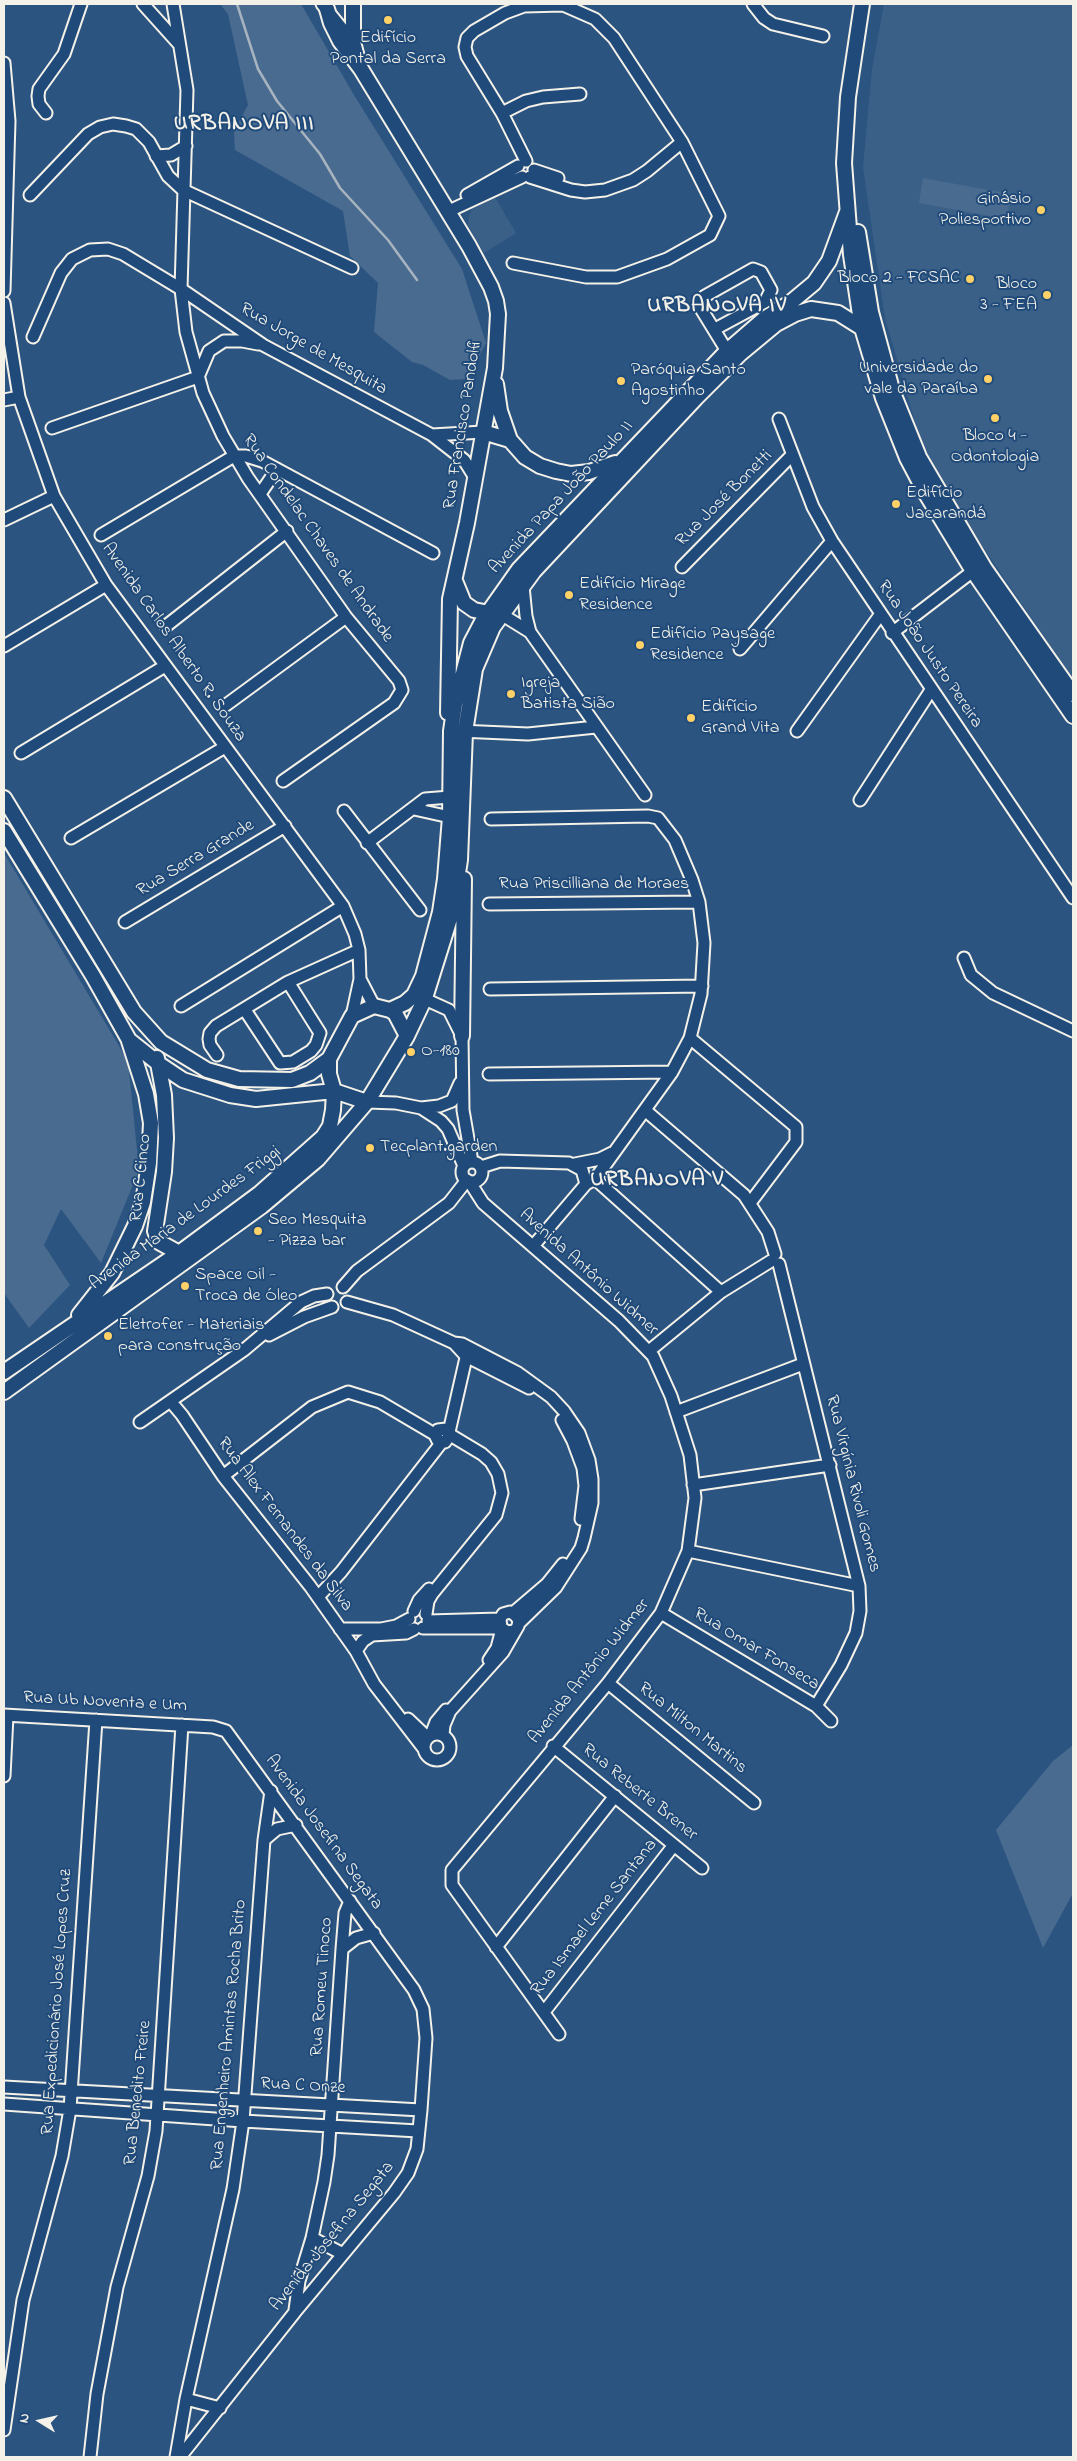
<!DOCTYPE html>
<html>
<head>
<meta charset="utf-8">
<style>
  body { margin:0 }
  #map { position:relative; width:1077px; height:2461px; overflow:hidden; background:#2c5481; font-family:"Indie Flower",sans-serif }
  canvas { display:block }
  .frame { position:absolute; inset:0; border:5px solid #f4f1e8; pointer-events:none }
  .north { position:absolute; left:15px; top:2396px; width:50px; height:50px; -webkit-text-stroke:4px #1f4a7a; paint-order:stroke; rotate:280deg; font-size:14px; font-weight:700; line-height:20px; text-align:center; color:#f4f1e8 }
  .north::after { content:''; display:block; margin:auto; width:18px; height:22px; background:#f4f1e8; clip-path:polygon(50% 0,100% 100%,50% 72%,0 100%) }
</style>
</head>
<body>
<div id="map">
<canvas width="1077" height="2461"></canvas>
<div class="frame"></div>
<div class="north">N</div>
</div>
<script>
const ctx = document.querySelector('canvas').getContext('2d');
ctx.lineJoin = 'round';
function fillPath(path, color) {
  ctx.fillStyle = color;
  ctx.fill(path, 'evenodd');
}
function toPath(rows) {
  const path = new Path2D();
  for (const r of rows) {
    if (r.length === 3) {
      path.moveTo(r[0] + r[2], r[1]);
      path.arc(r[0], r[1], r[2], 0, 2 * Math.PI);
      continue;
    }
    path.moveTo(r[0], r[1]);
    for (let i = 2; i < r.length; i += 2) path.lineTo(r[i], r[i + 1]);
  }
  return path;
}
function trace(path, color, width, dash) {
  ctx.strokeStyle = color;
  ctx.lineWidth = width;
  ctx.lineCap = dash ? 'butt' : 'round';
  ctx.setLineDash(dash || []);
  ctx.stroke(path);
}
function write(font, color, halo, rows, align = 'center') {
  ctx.font = font + ' "Indie Flower",sans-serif';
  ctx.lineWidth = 4;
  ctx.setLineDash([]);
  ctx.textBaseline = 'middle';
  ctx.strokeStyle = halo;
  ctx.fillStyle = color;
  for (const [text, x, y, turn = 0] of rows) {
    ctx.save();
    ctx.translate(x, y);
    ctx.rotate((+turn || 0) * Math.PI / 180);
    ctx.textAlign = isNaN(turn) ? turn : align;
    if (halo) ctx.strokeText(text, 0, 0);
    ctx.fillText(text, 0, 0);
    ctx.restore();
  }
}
fillPath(toPath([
  [884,4,1073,4,1073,679,974,534,920,440,885,318,863,167,872,69],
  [495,197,516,233,484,253,468,225,469,217,472,209]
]), '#3b6088');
fillPath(toPath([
  [220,4,301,4,354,95,462,269,486,343,467,379,450,380,423,365,412,362,374,332,378,283,350,256,343,211,235,150,234,131,248,105,228,14],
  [923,178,1011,194,1007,219,919,203],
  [4,853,128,1061,139,1170,101,1263,61,1209,44,1245,70,1285,29,1328,4,1293],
  [1073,1745,1073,1893,1043,1948,996,1830,1053,1761]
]), '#496b90');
trace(toPath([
  [237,4,258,69,277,101,320,154,340,188,388,240,417,280]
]), '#a7b4c0', 2.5);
const minor = toPath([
  [143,4,178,43],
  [173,4,187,90,181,289,186,332,203,393,223,436,248,478,346,617,399,681,402,690,394,703,283,781],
  [322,4,353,42],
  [753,4,764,18,773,24,823,36],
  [4,63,9,121,4,291],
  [46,113,39,104,38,96,39,89,64,54,81,4],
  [502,113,526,101,543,97,580,94],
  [156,156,171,155,186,146],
  [534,170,558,178],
  [530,177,571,190,585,192,605,190,633,180,647,171,682,142],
  [30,195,88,134,100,127,113,124,126,126,136,129,149,142,168,176,183,190,352,268],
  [467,195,518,166],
  [449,211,522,177],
  [513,263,586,277,617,277,667,259,710,235,719,216,682,142,614,38,595,19,563,5,524,6,505,13,474,31,467,38,465,47,467,56,502,113,526,161],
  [4,303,19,397,54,496,106,585,343,906,355,934,359,950,360,979],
  [715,329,765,302,771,290,761,272,753,269,705,296,700,301,700,307,727,351],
  [33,337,61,273,72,259,90,250,108,249,123,254,181,289,263,345,432,435,464,460,474,476],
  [4,400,19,397],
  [779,419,813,507,832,541,1073,898],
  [52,428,198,377,209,351,224,341,242,341,258,344],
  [432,435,483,432],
  [260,494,277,469],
  [4,520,54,496],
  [101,535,234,456,246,456,262,461,433,553],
  [682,567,792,455],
  [523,586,526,616,530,632,645,795],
  [501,614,530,632],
  [166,626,287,531],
  [892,633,973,571],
  [4,646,106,585],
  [740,649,832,541],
  [226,705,346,617],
  [459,731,528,734,596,727],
  [797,731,880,615],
  [21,753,165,666],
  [860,800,931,690],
  [414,809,450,817],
  [344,811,420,910],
  [491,819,648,816,658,818,675,840,692,880,699,902,704,943,701,994,690,1038,672,1072,595,1179,586,1184,534,1245],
  [71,838,225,747],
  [367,843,425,799,450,797],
  [489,904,699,902],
  [125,922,285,826],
  [964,958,971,975,993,993,1073,1031],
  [490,989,702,986],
  [418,996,449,1010,462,1036,463,1110,472,1162],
  [181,1006,343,906],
  [245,1010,280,1063,293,1062,311,1051,316,1045,320,1033,288,982],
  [352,1016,360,979,374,1006],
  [690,1038,796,1127,796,1142,750,1203],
  [217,1055,210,1045,209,1039,210,1033,216,1026,288,982,359,950],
  [489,1074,672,1072],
  [367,1102,396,1103,421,1108,439,1106,452,1101,460,1083],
  [421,1108,441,1121,448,1129,464,1166],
  [646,1111,744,1195,768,1232,775,1254],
  [472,1172,10],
  [575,1164,600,1159,612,1153],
  [481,1167,500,1161,569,1163,582,1170,586,1184],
  [595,1179,721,1292],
  [469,1181,483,1203,619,1321,653,1356,671,1396,690,1455,695,1498,688,1551,661,1613,608,1683,452,1870,452,1885,559,2034],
  [779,1264,859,1586,860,1611,856,1633,841,1665,816,1706],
  [343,1287,357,1271,449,1203,467,1180],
  [347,1302,393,1315,454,1343,462,1344,518,1373,551,1397,564,1411,579,1433,589,1460,592,1479,592,1503,584,1538,581,1548,556,1587,519,1623],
  [269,1335,304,1317,332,1307],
  [454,1343,466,1356,529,1388],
  [649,1351,721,1292,771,1261],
  [171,1402,182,1415,223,1476,310,1586,356,1651,374,1684,424,1749],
  [676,1412,803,1364],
  [562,1420,573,1441,583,1468,585,1486,581,1519],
  [140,1422,244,1350,301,1302,314,1296,327,1294],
  [449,1432,468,1349],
  [223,1476,312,1407,348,1392,380,1402,436,1435],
  [693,1485,830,1465],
  [688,1551,859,1586],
  [318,1597,341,1572,442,1442],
  [414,1611,419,1600,429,1589],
  [513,1613,547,1584,563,1564],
  [661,1613,816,1706,831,1721],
  [426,1614,428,1601,432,1594,496,1515,502,1493,498,1474,491,1462,482,1454,452,1436,446,1429,438,1430,436,1437,438,1441,445,1442,450,1435],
  [428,1621,500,1619],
  [423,1628,501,1628],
  [340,1629,381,1629,396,1626,409,1619],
  [356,1651,363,1641,372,1635,406,1633,414,1629],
  [489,1660,497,1648,502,1629],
  [608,1683,754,1803],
  [4,1715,213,1727,226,1731,414,1990,423,2009,426,2038,421,2110,417,2149,408,2173,394,2193,295,2312,180,2457],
  [408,1719,428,1738],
  [437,1747,13],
  [431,1735,436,1722,446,1710],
  [443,1735,444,1725,450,1711,503,1652,518,1626,519,1620,515,1615,510,1612,503,1614,500,1619,501,1628,508,1632,514,1631],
  [553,1746,702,1868],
  [4,1776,7,1716],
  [264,1840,277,1829,296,1825],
  [496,1947,615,1796],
  [342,1949,356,1938,374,1933],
  [544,2012,674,1845],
  [4,2087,421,2110],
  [4,2104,243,2121,418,2131],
  [312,2238,343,2254],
  [295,2310,299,2281,312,2238,324,2182,328,2155,342,1949,345,1913,350,1901],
  [186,2399,220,2408],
  [4,2430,23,2300,62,2156,70,2109,96,1720],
  [90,2457,97,2394,117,2287,148,2176,156,2131,182,1725],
  [176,2457,186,2399,233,2189,243,2121,264,1840,271,1791]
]);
const tertiary = toPath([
  [353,4,353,42,358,61],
  [862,4,848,97,844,163,851,255,862,328,883,398,907,458,925,492,973,571,1073,716],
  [327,9,331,23,340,41,361,69,469,246,491,287,496,301,498,314,495,368,467,523,450,599,448,713],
  [858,232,871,312,893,393,919,457,985,569,1073,694],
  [496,384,500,411,510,440],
  [483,432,510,440,525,457,540,466,556,471,571,474,589,472,615,463],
  [455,581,464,603,474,610,494,614],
  [4,798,134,1012,161,1042,207,1070,239,1079,292,1080,310,1073,329,1059],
  [4,831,93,976,129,1040,159,1064,183,1080,230,1095,256,1099,334,1091,367,1102],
  [390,1010,395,1013,407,1036],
  [462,1036,464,879],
  [157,1058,164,1095,166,1138,164,1172,155,1231,159,1242,179,1253],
  [79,1315,112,1273,135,1226,143,1202,149,1163,151,1123,146,1094,129,1041],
  [4,1372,179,1253,260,1193,323,1137,330,1126,333,1110,334,1091,329,1074,329,1059,352,1016,374,1006,390,1010,405,1003,414,995,423,976,440,912,445,879,450,817,451,731,455,704,471,643,483,620,519,569,727,351,764,319,790,303,814,283,829,261,847,212],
  [4,1392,262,1206,318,1159,367,1102,407,1036,425,998,452,912,460,860,465,732,475,669,493,627,534,571,696,398,741,353,776,324,795,314,811,309,838,313,862,328]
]);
trace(minor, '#f4f1e8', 15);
trace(tertiary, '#f4f1e8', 18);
trace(minor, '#1f4a7a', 11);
trace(tertiary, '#1f4a7a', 14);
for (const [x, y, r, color] of [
  [388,20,5,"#ffd166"],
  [1041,210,5,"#ffd166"],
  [970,279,5,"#ffd166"],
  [1047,295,5,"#ffd166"],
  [988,379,5,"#ffd166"],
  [621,381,5,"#ffd166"],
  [995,418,5,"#ffd166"],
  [896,504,5,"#ffd166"],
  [569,595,5,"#ffd166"],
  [640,645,5,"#ffd166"],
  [511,694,5,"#ffd166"],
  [691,718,5,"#ffd166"],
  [411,1052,5,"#ffd166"],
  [370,1148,5,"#ffd166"],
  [258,1231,5,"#ffd166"],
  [185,1286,5,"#ffd166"],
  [108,1336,5,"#ffd166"]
]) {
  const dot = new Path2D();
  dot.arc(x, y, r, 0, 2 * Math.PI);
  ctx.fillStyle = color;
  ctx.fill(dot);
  trace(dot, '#1f4a7a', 2);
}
write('18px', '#f4f1e8', '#1f4a7a', [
  ["Edifício",388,39,"center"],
  ["Pontal da Serra",388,60,"center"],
  ["Ginásio",1031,200,"right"],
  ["Poliesportivo",1031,221,"right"],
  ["Bloco 2 - FCSAC",960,279,"right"],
  ["Bloco",1037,285,"right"],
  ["3 - FEA",1037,306,"right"],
  ["Universidade do",978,369,"right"],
  ["vale da Paraíba",978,390,"right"],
  ["Paróquia Santo",631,371],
  ["Agostinho",631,392],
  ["Bloco 4 -",995,437,"center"],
  ["Odontologia",995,458,"center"],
  ["Edifício",906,494],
  ["Jacarandá",906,515],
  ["Edifício Mirage",579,585],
  ["Residence",579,606],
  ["Edifício Paysage",650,635],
  ["Residence",650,656],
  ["Igreja",521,684],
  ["Batista Sião",521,705],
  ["Edifício",701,708],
  ["Grand Vita",701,729],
  ["O-180",421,1052],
  ["Tecplant.garden",380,1148],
  ["Seo Mesquita",268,1221],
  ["- Pizza bar",268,1242],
  ["Space Oil -",195,1276],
  ["Troca de Óleo",195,1297],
  ["Eletrofer - Materiais",118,1326],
  ["para construção",118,1347]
], 'left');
write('18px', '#f4f1e8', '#1f4a7a', [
  ["Rua Jorge de Mesquita",313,350,30],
  ["Rua Francisco Pandolfi",464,424,-81],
  ["Avenida Papa João Paulo II",562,498,-47],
  ["Rua José Bonetti",725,499,-45],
  ["Rua Condelac Chaves de Andrade",317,539,55],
  ["Avenida Carlos Alberto R. Souza",173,643,55],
  ["Rua João Justo Pereira",929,655,56],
  ["Rua Serra Grande",196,859,-31],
  ["Rua Priscilliana de Moraes",594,885],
  ["Rua C Cinco",142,1178,-84],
  ["Avenida Maria de Lourdes Friggi",186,1219,-36],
  ["Avenida Antônio Widmer",588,1273,42],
  ["Rua Virgínia Rivoli Gomes",852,1484,76],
  ["Rua Alex Fernandes da Silva",284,1525,53],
  ["Rua Omar Fonseca",756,1650,31],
  ["Avenida Antônio Widmer",590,1672,-51],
  ["Rua Ub Noventa e Um",105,1703,3],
  ["Rua Milton Martins",692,1729,39],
  ["Rua Reberte Brener",639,1793,39],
  ["Avenida Josefina Segata",323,1833,54],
  ["Rua Ismael Leme Santana",595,1918,-52],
  ["Rua Romeu Tinoco",323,1987,-86],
  ["Rua Expedicionário José Lopes Cruz",58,2002,-86],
  ["Rua Engenheiro Amintas Rocha Brito",230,2035,-85],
  ["Rua C Onze",303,2087,3],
  ["Rua Benedito Freire",139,2093,-84],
  ["Avenida Josefina Segata",333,2237,-51]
]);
ctx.letterSpacing = '1px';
write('bold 22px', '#f4f1e8', '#1f4a7a', [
  ["URBANOVA III",244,125],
  ["URBANOVA IV",717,307],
  ["URBANOVA V",657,1181]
]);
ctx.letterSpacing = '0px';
</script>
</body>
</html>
